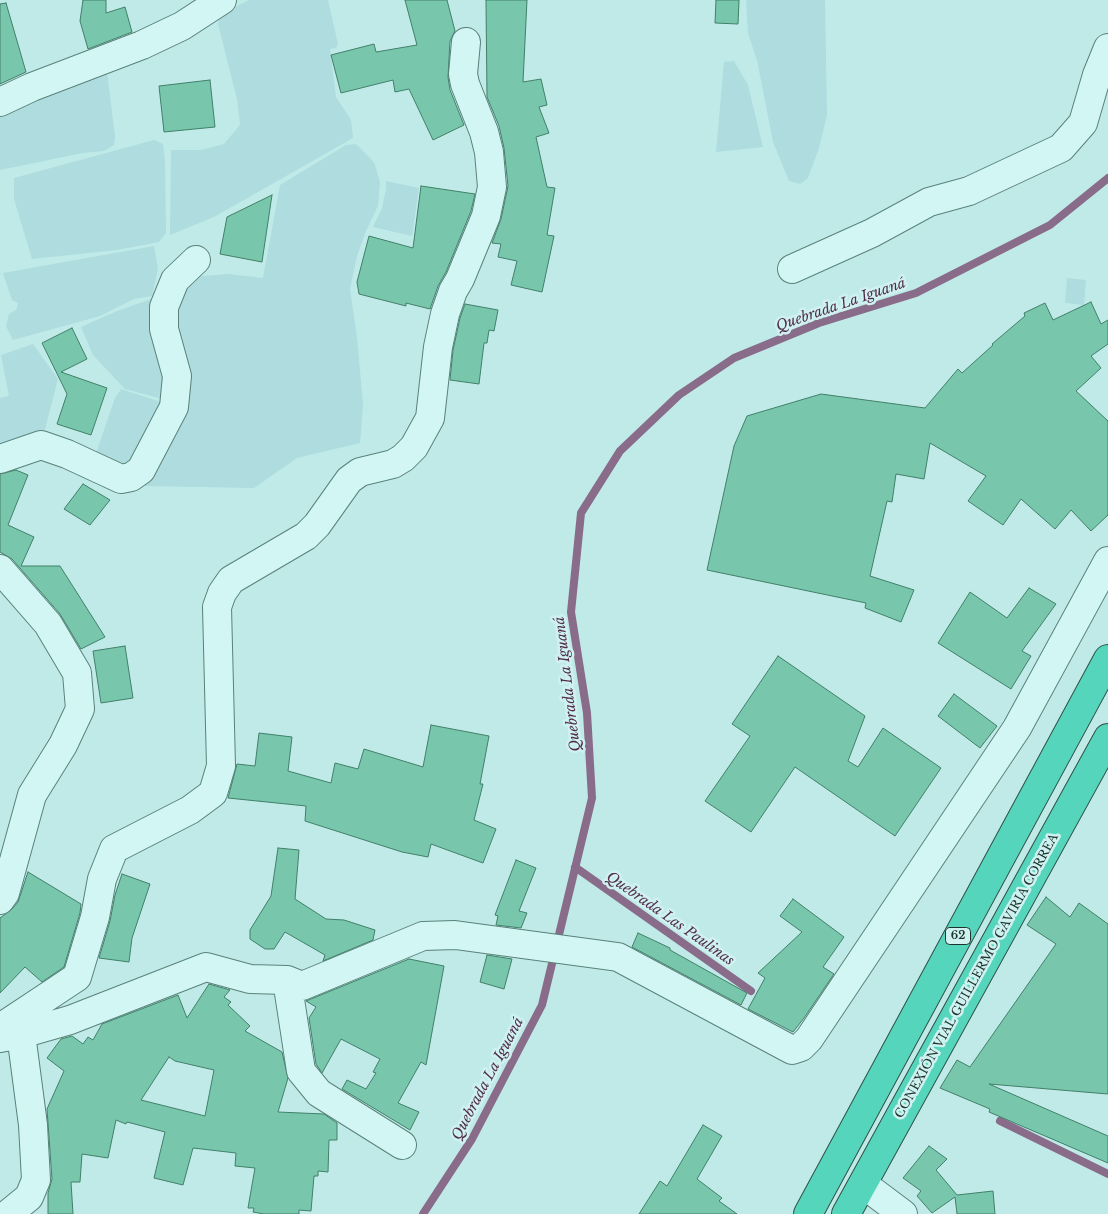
<!DOCTYPE html>
<html>
<head>
<meta charset="utf-8">
<style>
  body { margin:0 }
  canvas { display:block; background:#c0eae8 }
</style>
</head>
<body>
<canvas width="1108" height="1214"></canvas>
<script>
const ctx = document.querySelector('canvas').getContext('2d');
ctx.lineJoin = 'round';
function fillPath(path, color) {
  ctx.fillStyle = color;
  ctx.fill(path, 'evenodd');
}
function toPath(rows) {
  const path = new Path2D();
  for (const r of rows) {
    path.moveTo(r[0], r[1]);
    for (let i = 2; i < r.length; i += 2) path.lineTo(r[i], r[i + 1]);
  }
  return path;
}
function trace(path, color, width, dash) {
  ctx.strokeStyle = color;
  ctx.lineWidth = width;
  ctx.lineCap = dash ? 'butt' : 'round';
  ctx.setLineDash(dash || []);
  ctx.stroke(path);
}
function write(font, color, halo, rows, align = 'center') {
  ctx.font = font + ' "Libre Baskerville",serif';
  ctx.lineWidth = 5;
  ctx.setLineDash([]);
  ctx.textBaseline = 'middle';
  ctx.strokeStyle = halo;
  ctx.fillStyle = color;
  for (const [text, x, y, turn = 0] of rows) {
    ctx.save();
    ctx.translate(x, y);
    ctx.rotate((+turn || 0) * Math.PI / 180);
    ctx.textAlign = isNaN(turn) ? turn : align;
    if (halo) ctx.strokeText(text, 0, 0);
    ctx.fillText(text, 0, 0);
    ctx.restore();
  }
}
fillPath(toPath([
  [249,0,328,0,338,44,336,48,330,49,336,97,351,120,353,138,214,217,170,235,171,150,201,150,224,144,240,125,237,99,218,24,219,15],
  [746,0,825,0,827,115,819,148,808,178,800,184,789,181,773,142,757,60,748,33],
  [734,61,748,85,763,147,716,152,724,62],
  [106,64,115,136,114,145,104,151,83,153,0,170,0,110],
  [154,140,163,144,165,162,166,233,159,242,117,250,32,259,14,199,14,178],
  [356,144,374,162,380,182,378,206,366,231,357,256,350,289,357,337,363,405,360,443,297,458,254,488,141,486,166,449,169,315,190,277,228,274,263,278,280,185,346,145],
  [386,181,419,188,412,236,373,227,382,208,386,189],
  [154,246,158,269,152,296,134,299,100,316,13,340,6,326,9,314,17,309,18,303,12,300,3,273],
  [1067,278,1086,280,1084,305,1065,303],
  [151,299,152,317,165,350,166,400,125,389,93,355,81,327,117,311],
  [33,344,58,379,44,433,0,444,0,398,9,396,1,355],
  [121,389,167,404,142,453,123,469,94,459,115,398]
]), '#aedcdf');
trace(toPath([
  [575,867,751,991],
  [1000,1121,1108,1174],
  [423,1214,472,1139,542,1005,592,798,587,713,571,612,581,513,620,451,679,395,734,358,819,323,916,293,1050,225,1108,178]
]), '#896b8a', 8);
const building = toPath([
  [83,0,106,0,106,13,125,7,132,32,88,49,80,21,83,0],
  [405,0,447,0,455,31,450,41,448,77,450,90,464,125,433,140,409,89,395,92,393,80,341,93,331,55,374,44,376,52,417,45,405,0],
  [486,0,527,0,523,82,541,79,547,105,539,107,549,133,536,137,547,187,555,188,547,235,554,236,542,292,511,285,517,261,498,257,501,244,492,243,501,219,508,186,504,148,499,126,487,97,486,0],
  [716,0,739,0,738,24,715,23,716,0],
  [6,3,26,72,0,84,0,4,6,3],
  [210,80,215,127,164,132,159,86,210,80],
  [421,186,475,194,471,211,446,272,438,286,430,309,406,303,406,306,359,294,357,282,369,236,413,248,421,186],
  [272,195,262,262,220,254,227,217,272,195],
  [1091,302,1101,324,1108,320,1108,344,1091,356,1101,368,1076,391,1108,421,1108,515,1091,531,1071,510,1055,529,1021,499,1003,525,968,501,986,476,930,443,924,479,896,474,892,502,887,501,870,576,914,590,901,622,865,608,866,603,707,570,734,446,747,416,821,394,925,408,958,369,962,373,993,345,992,344,1025,316,1024,313,1045,303,1053,320,1091,302],
  [465,304,498,310,494,331,489,330,487,343,484,343,479,384,450,380,453,350,460,318,465,304],
  [72,328,87,359,61,372,107,388,91,435,57,424,67,394,42,343,72,328],
  [16,470,28,475,8,525,34,537,21,566,60,566,105,637,81,649,60,614,12,559,0,552,0,474,16,470],
  [83,484,110,500,90,525,64,509,83,484],
  [1029,588,1056,604,1022,651,1031,656,1011,689,938,643,970,592,1007,618,1029,588],
  [125,646,133,698,101,703,93,651,125,646],
  [778,656,865,716,848,761,858,767,883,728,941,768,895,836,795,767,751,832,705,801,750,736,732,724,778,656],
  [954,694,997,726,980,748,938,716,954,694],
  [431,725,489,736,480,784,483,784,474,820,496,829,483,863,431,844,428,857,402,852,305,821,306,806,228,798,237,764,255,766,259,733,292,737,288,771,331,783,335,763,358,769,364,749,423,767,431,725],
  [278,848,299,850,295,899,326,919,344,920,375,930,373,940,323,961,325,955,285,932,274,949,265,949,250,939,250,930,271,896,278,848],
  [516,860,536,868,519,911,527,913,521,928,496,925,498,916,495,915,516,860],
  [28,872,81,904,80,913,64,967,42,982,25,967,0,993,0,918,12,909,18,902,28,872],
  [122,874,150,884,132,938,129,962,99,958,110,921,115,895,122,874],
  [1046,897,1070,917,1079,903,1108,924,1108,1094,989,1084,1108,1136,1108,1163,989,1112,990,1109,940,1088,957,1060,970,1067,1056,944,1027,925,1046,897],
  [793,899,844,937,823,967,834,974,804,1018,793,1032,748,1009,765,978,758,973,802,932,780,916,793,899],
  [638,933,670,948,670,950,747,993,741,1005,632,947,638,933],
  [487,955,512,959,504,989,480,982,487,955],
  [409,959,444,966,426,1065,421,1062,398,1103,419,1112,410,1130,342,1089,347,1080,366,1089,376,1073,373,1072,380,1059,341,1039,322,1073,316,1064,309,1018,316,1007,306,1001,409,959],
  [209,984,230,990,224,997,231,1002,228,1005,250,1026,245,1031,282,1052,288,1078,278,1112,324,1114,337,1123,337,1140,329,1140,328,1172,318,1171,318,1176,314,1176,311,1211,299,1210,299,1214,264,1214,253,1212,254,1208,248,1208,255,1168,235,1166,236,1153,193,1148,183,1185,154,1178,165,1132,127,1122,126,1124,116,1120,108,1158,82,1154,80,1182,71,1182,73,1214,48,1214,48,1193,52,1179,47,1109,64,1071,47,1058,61,1039,72,1036,83,1044,88,1037,93,1040,102,1024,178,995,187,1018,209,984],
  [169,1057,175,1061,214,1070,205,1116,141,1100,169,1057],
  [703,1125,722,1136,697,1179,722,1198,719,1201,737,1214,639,1214,660,1181,667,1186,703,1125],
  [929,1146,947,1159,936,1170,957,1195,993,1191,995,1214,957,1214,955,1197,932,1213,917,1196,921,1191,903,1178,929,1146]
]);
fillPath(building, '#78c6ab');
trace(building, '#418069', 1);
const minor = toPath([
  [0,102,32,87,142,45,182,26,222,0],
  [792,269,872,233,929,202,969,191,1061,148,1083,123,1097,75,1108,48],
  [0,459,41,445,67,454,121,479,131,477,141,470,174,407,177,376,164,329,164,307,175,280,196,260],
  [0,569,48,624,77,673,80,709,63,745,32,795,5,893,0,900],
  [287,980,301,1071,319,1093,402,1145],
  [0,1028,77,977,95,917,102,879,114,849,190,810,213,793,221,766,217,607,222,593,231,580,306,536,317,525,349,480,360,472,393,464,403,458,414,447,430,418,438,347,445,314,453,291,460,279,486,216,492,187,489,152,484,132,465,84,463,74,466,42],
  [0,1038,21,1034,70,1020,206,967,250,979,287,980,302,986,423,936,455,935,618,957,792,1050,801,1047,809,1039,1017,728,1108,561],
  [863,1184,903,1214],
  [8,1214,29,1197,36,1180,33,1125,21,1034]
]);
const highway = toPath([
  [808,1214,1108,659],
  [846,1214,1108,738]
]);
trace(minor, '#598279', 30);
trace(highway, '#2e5046', 30);
trace(minor, '#d2f6f4', 28);
trace(highway, '#55d6bc', 28);
for (const [x, y, w] of [
  [958,936,25]
]) {
  const box = new Path2D();
  box.roundRect(x - w / 2, y - 8.5, w, 17, 4);
  ctx.fillStyle = '#cff2f1';
  ctx.fill(box);
  trace(box, '#1d332d', 1);
}
write('bold 11px', '#1d332d', null, [
  ["62",958,936]
]);
write('12px', '#1d332d', '#cff2f1', [
  ["CONEXIÓN VIAL GUILLERMO GAVIRIA CORREA",977,976,-61]
]);
write('italic 14px', '#522d4b', '#cff2f1', [
  ["Quebrada La Iguaná",841,305,-19],
  ["Quebrada La Iguaná",568,684,-97],
  ["Quebrada Las Paulinas",670,919,35],
  ["Quebrada La Iguaná",488,1079,-62]
]);
</script>
</body>
</html>
